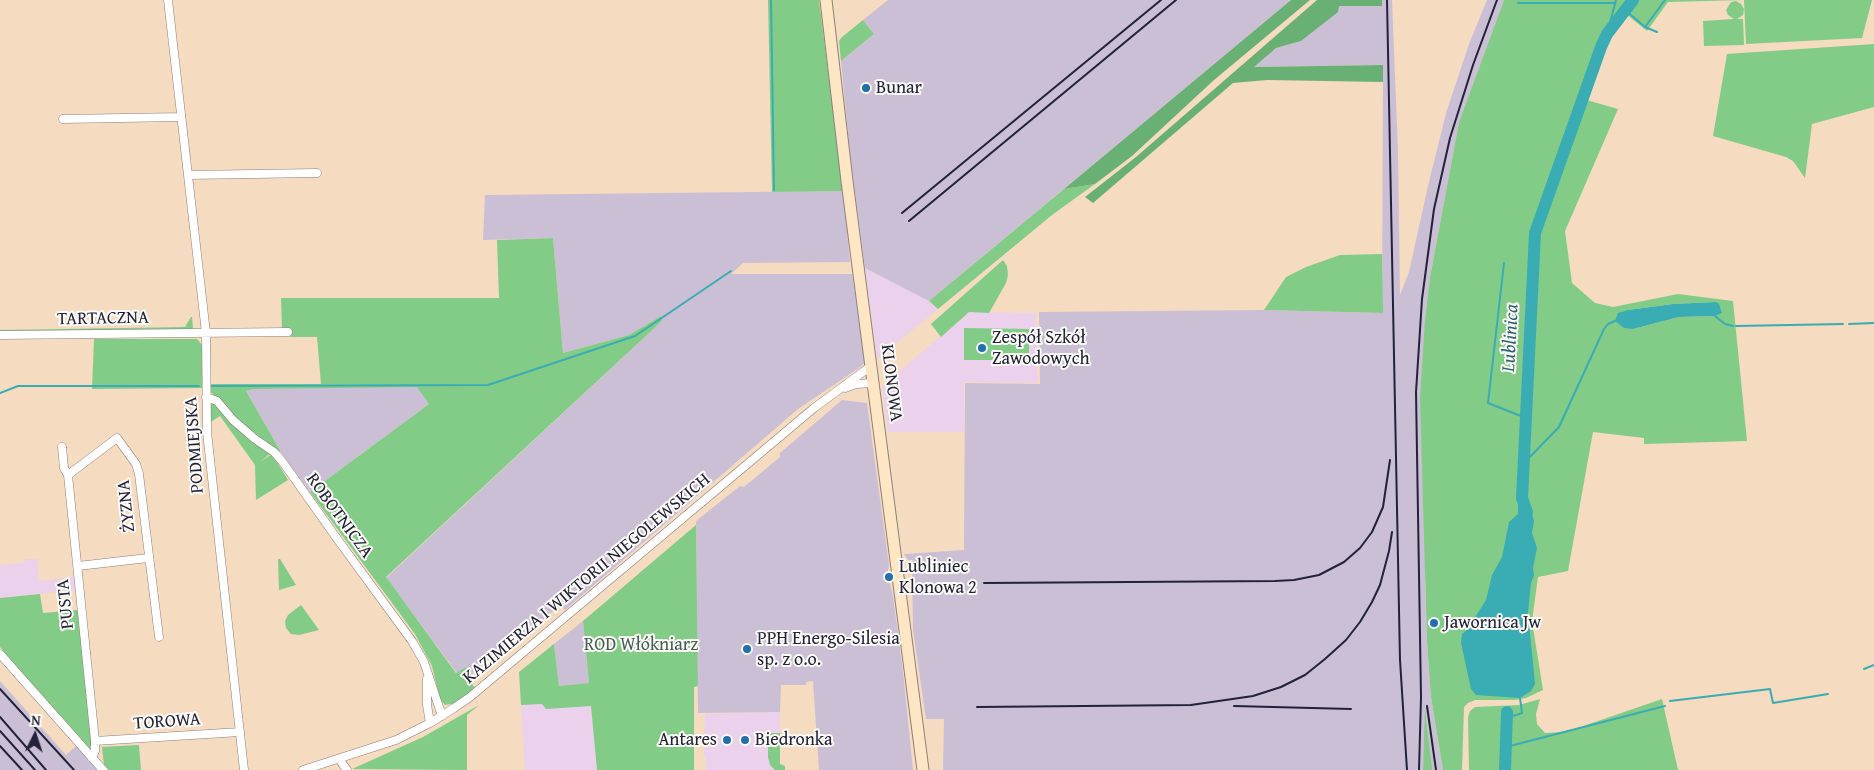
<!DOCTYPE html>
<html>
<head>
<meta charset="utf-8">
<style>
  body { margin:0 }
  #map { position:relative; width:1874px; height:770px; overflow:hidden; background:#f5dbbf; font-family:"Gentium Book Plus",serif }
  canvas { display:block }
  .north { position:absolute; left:10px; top:710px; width:50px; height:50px; -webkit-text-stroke:4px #fdfcf7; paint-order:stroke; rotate:4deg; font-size:14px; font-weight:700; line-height:20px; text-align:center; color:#22223b }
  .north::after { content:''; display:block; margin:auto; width:18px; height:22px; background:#22223b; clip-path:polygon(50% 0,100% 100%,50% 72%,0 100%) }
</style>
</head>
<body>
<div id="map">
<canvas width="1874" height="770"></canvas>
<div class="north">N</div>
</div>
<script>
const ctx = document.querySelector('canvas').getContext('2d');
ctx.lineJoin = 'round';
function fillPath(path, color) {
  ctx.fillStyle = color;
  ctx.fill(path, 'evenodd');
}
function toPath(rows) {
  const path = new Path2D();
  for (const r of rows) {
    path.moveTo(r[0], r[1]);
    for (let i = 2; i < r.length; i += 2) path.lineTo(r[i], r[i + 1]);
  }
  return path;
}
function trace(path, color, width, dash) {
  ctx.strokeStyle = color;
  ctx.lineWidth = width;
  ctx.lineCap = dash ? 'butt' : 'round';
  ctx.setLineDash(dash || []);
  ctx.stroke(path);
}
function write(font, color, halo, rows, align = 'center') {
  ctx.font = font + ' "Gentium Book Plus",serif';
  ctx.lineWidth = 4;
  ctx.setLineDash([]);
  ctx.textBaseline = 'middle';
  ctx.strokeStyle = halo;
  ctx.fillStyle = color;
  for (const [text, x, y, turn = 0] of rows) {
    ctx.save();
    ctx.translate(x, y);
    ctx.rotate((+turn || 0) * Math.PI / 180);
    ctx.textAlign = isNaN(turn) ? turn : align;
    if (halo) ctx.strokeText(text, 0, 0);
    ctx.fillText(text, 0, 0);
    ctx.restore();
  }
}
fillPath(toPath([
  [865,268,929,301,938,309,877,359],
  [969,312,1036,313,1038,383,964,382,964,432,888,432,882,386],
  [25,559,37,559,39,581,74,577,76,590,0,598,0,565,24,563],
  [554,644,559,686,589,683,597,770,525,770,519,672],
  [780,712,780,770,706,770,706,759,704,757,705,714]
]), '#ebd1eb');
fillPath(toPath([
  [888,0,1291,0,929,301,865,268,850,154,841,61,874,34,863,20],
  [1382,0,1392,0,1398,151,1400,295,1409,272,1428,186,1446,113,1469,44,1487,0,1504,0,1459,122,1430,277,1425,320,1425,581,1427,642,1431,697,1443,770,1432,770,1426,714,1423,770,943,770,944,719,926,719,913,630,912,560,908,560,904,554,964,550,965,383,1040,384,1039,312,1264,310,1382,313,1383,65,1253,67,1276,48,1301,41,1338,6,1382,5],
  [843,191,850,262,743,263,731,274,852,274,866,361,862,366,798,409,565,610,560,605,520,639,517,636,472,674,466,667,457,673,386,578,662,321,661,316,629,335,563,353,553,238,483,240,485,195],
  [417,386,429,404,310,492,281,452,246,391,254,389],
  [842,400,867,403,889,565,888,570,890,584,893,596,903,672,913,770,819,770,813,681,806,682,806,685,781,685,780,712,698,713,696,521,740,486,744,487,780,457,780,453],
  [583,621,589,683,559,686,554,644],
  [0,681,66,755,77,745,99,770,0,770]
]), '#cbbfd5');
fillPath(toPath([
  [768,0,819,0,843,191,772,192],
  [1504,0,1872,0,1862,38,1746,44,1744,0,1668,2,1647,31,1625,13,1599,51,1583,99,1618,109,1565,231,1572,283,1595,303,1613,307,1678,294,1733,301,1747,441,1644,444,1644,438,1593,432,1568,571,1538,577,1532,621,1543,690,1526,698,1515,700,1475,700,1468,703,1464,707,1462,770,1443,770,1431,697,1427,642,1420,398,1425,320,1430,277,1459,122],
  [1716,302,1715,316,1679,317,1633,329,1628,310,1673,304],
  [1736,1,1741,4,1744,9,1743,15,1737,19,1743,19,1744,45,1704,46,1703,21,1734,19,1728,15,1726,10,1731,2],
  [863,20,874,34,841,61,839,41,842,37],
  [1874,44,1874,107,1812,124,1805,178,1793,161,1786,157,1713,136,1727,54],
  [1095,184,1052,215,938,309,929,301,1064,189],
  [553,238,563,353,629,335,661,316,662,321,386,577,456,673,466,667,476,680,472,684,475,688,456,703,445,705,440,699,432,666,415,634,310,492,429,404,417,387,254,389,246,391,281,452,256,436,239,422,209,390,211,384,321,384,317,337,290,337,282,329,281,298,499,298,497,240],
  [1382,254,1383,313,1264,310,1286,277,1306,267,1340,255],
  [1003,260,1007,266,1008,275,1006,283,989,313,969,312,941,337,931,324],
  [191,317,192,317,193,329,0,333,0,330,185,327],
  [964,328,1029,329,1029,360,964,360],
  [94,339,197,339,202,345,202,388,92,389],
  [215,403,272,452,260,462,272,454,288,480,256,500,255,465,220,416,209,423,210,405],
  [696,525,698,686,694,687,694,770,597,770,591,706,546,709,542,704,521,705,519,672,554,644,559,686,589,683,583,621],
  [278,559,280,559,296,585,279,590],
  [40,594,43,613,78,610,92,742,89,751,0,647,0,598],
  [301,605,319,630,299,635,291,634,286,628,285,621,288,615],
  [1540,699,1536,714,1537,724,1545,733,1566,732,1662,699,1678,770,1469,770,1468,718,1470,711,1475,707,1519,705],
  [479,705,467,715,467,770,352,769,423,737],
  [1425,709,1432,767,1432,770,1423,770],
  [768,733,780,733,780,764,785,766,785,770,775,770,770,765,768,757],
  [139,745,141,770,109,770,104,765,102,747]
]), '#82cc88');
fillPath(toPath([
  [1291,0,1310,0,1214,80,1132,156,1095,184,1064,189],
  [1317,0,1382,0,1382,6,1339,6,1338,12,1301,41,1276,48,1254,67,1383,65,1383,82,1267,80,1233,83,1093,203,1085,197,1136,157]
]), '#69b074');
fillPath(toPath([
  [1716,302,1719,304,1722,313,1715,316,1679,317,1633,329,1624,328,1615,321,1618,313,1628,310,1673,304],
  [1522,498,1531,510,1534,521,1532,533,1537,548,1533,568,1534,575,1531,583,1528,613,1535,684,1531,691,1520,698,1476,695,1471,689,1461,643,1462,634,1467,630,1486,600,1492,575,1502,557,1509,522,1518,514,1518,501]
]), '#3aacb4');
trace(toPath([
  [771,0,774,190],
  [1518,3,1615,3],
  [1625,10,1645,27,1665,0],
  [1645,27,1657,32],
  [1607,34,1616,0],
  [1504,263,1488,403,1526,418],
  [1715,316,1725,324,1733,326],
  [1849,324,1874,323],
  [1736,326,1843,324],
  [211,386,488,385,635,336,731,271],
  [0,393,18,386,199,386],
  [1523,464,1559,427,1604,329,1608,324,1615,321],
  [1864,669,1874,665],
  [1670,701,1770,689,1773,703,1828,694],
  [1507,718,1522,713,1520,698],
  [1506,747,1665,706]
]), '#3aacb4', 2);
trace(toPath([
  [1527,512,1522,498,1535,233,1601,47,1607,34,1633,0],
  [1505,770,1507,712]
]), '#3aacb4', 12);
const street = toPath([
  [168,0,206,333,207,432,244,770],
  [63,119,181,117],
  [188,175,317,173],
  [0,335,288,332],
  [845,388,856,384,873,383],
  [206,397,217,401,233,420,255,439,274,452,282,461,338,540,412,641,424,662,442,716],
  [62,447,64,468,68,475,95,741,95,751,92,758],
  [68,475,117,438,136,464,139,474,159,637],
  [78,566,148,558],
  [0,654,103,770],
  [427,679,427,705,430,723],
  [95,741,240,732],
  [339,759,347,770],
  [303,770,396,740,430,723,454,708,470,697,814,408,871,366]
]);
const secondary = toPath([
  [826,0,847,181,923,770]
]);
trace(street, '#8c7e7d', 9);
trace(secondary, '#8c7e7d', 13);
trace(street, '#fff', 8);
trace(secondary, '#fce6c4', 11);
trace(toPath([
  [1387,0,1400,660,1407,770],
  [902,213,1161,0],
  [909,221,1176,0],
  [984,583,1275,581,1294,580,1319,575,1344,562,1360,548,1372,532,1383,507,1390,460],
  [0,689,74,770],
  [1234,706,1351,709],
  [1427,706,1436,770],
  [977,707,1191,705,1253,696,1281,687,1305,675,1325,659,1346,640,1360,622,1372,602,1380,585,1389,551,1392,532],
  [0,717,46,770],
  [0,731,35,770],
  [0,746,22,770],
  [1419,770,1421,697,1416,392,1422,299,1434,209,1450,138,1473,65,1497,0]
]), '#22223b', 2);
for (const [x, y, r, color] of [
  [866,88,5,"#1f6fb2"],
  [982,348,5,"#1f6fb2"],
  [889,577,5,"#1f6fb2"],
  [1434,623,5,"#1f6fb2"],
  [747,649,5,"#1f6fb2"],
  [727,740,5,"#1f6fb2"],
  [745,740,5,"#1f6fb2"]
]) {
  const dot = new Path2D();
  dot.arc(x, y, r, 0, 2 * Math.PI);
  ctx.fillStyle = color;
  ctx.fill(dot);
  trace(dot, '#fdfcf7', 2);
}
write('18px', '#22223b', '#fdfcf7', [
  ["Bunar",876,88],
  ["Zespół Szkół",992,338],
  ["Zawodowych",992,359],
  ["Lubliniec",899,567],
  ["Klonowa 2",899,588],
  ["Jawornica Jw",1444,623],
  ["PPH Energo-Silesia",757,639],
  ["sp. z o.o.",757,660],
  ["Antares",717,740,"right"],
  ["Biedronka",755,740]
], 'left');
write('18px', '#22223b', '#fdfcf7', [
  ["TARTACZNA",103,319,-1],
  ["KLONOWA",891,383,83],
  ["PODMIEJSKA",195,445,-94],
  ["ŻYZNA",127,506,-96],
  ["ROBOTNICZA",339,516,54],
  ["KAZIMIERZA I WIKTORII NIEGOLEWSKICH",587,579,-40],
  ["PUSTA",66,604,-96],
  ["TOROWA",167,722,-4]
]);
write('18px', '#445e56', '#fdfcf7', [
  ["ROD Włókniarz",641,645]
]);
write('italic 19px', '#2d6071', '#fdfcf7', [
  ["Lublinica",1511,338,-87]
]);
</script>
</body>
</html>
